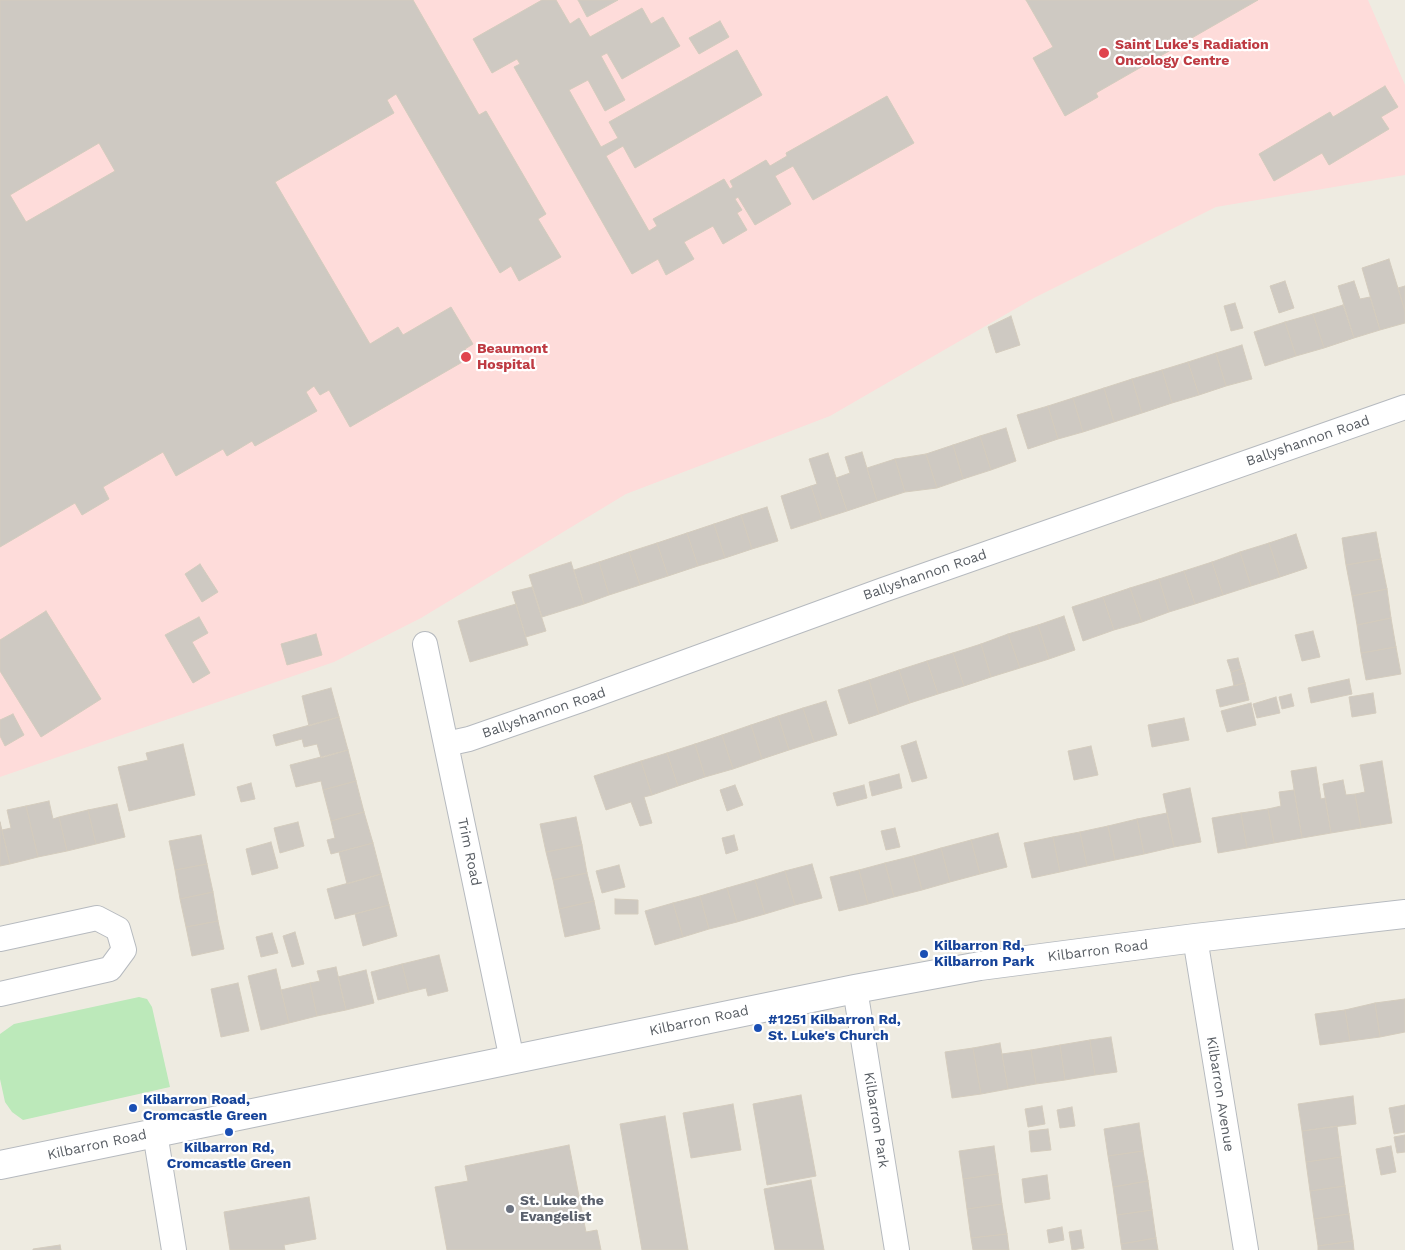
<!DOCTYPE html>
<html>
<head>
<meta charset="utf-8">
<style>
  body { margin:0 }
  canvas { display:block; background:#eeebe1 }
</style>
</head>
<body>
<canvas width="1405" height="1250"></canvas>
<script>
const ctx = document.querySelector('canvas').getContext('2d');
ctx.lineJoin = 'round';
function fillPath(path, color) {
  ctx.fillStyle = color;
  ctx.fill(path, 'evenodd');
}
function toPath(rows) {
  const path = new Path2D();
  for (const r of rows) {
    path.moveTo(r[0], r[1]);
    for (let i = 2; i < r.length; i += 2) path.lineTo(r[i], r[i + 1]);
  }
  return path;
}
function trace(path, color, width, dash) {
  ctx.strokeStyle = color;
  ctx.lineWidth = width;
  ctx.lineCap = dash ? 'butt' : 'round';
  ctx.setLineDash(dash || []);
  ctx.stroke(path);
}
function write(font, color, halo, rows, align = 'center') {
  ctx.font = font + ' "Work Sans",sans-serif';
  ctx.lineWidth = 4.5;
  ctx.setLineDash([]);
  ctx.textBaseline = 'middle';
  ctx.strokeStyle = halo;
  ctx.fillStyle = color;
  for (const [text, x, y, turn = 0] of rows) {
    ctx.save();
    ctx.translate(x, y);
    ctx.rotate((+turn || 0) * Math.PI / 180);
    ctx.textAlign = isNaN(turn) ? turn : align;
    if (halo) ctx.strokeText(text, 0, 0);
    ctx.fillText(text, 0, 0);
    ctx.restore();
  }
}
fillPath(toPath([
  [0,0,1368,0,1405,85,1405,175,1216,207,1034,298,830,416,626,494,421,618,334,662,0,777]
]), '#fedcda');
fillPath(toPath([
  [139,997,147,999,152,1007,170,1087,23,1120,12,1112,5,1102,0,1079,0,1034,14,1024]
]), '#bce9ba');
const building = toPath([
  [0,0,413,0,479,115,486,111,546,214,538,219,561,257,519,281,511,266,500,273,396,94,387,100,394,113,275,182,370,344,398,327,403,335,451,307,473,344,465,349,471,357,350,427,329,390,320,395,314,386,306,392,317,411,255,446,252,441,227,456,223,449,176,476,163,452,103,487,109,499,82,515,75,503,0,547,0,0],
  [99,143,115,171,26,222,10,195,99,143],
  [542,0,556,0,570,24,579,18,590,37,642,8,651,24,663,17,680,46,622,79,607,53,601,56,625,100,605,111,588,80,569,90,601,147,618,138,609,122,737,50,762,95,635,168,623,146,606,156,649,231,657,226,653,219,724,179,730,189,733,187,730,181,766,160,770,166,787,156,786,153,887,96,914,143,813,200,793,166,775,176,791,204,755,225,738,197,735,199,742,210,737,213,747,230,723,244,713,226,684,242,694,259,666,275,658,259,632,274,514,67,520,64,517,59,492,73,473,39,542,0],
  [578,0,618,0,587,17,578,0],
  [1026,0,1258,0,1096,93,1098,97,1065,116,1033,58,1053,47,1026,0],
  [720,21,729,37,699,54,689,38,720,21],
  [1385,86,1398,107,1381,117,1389,129,1329,165,1322,153,1274,181,1259,154,1330,112,1333,117,1385,86],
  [1389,259,1405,311,1405,323,1380,330,1362,268,1389,259],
  [1285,281,1294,308,1279,313,1270,286,1285,281],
  [1354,281,1360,299,1370,297,1380,330,1354,338,1338,286,1354,281],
  [1405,286,1405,311,1398,288,1405,286],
  [1235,303,1243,328,1231,331,1224,306,1235,303],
  [1343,305,1354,338,1324,348,1313,314,1343,305],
  [1313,314,1324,348,1296,356,1285,322,1313,314],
  [1011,316,1020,345,996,353,988,327,1011,316],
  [1285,322,1296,356,1265,366,1254,332,1285,322],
  [1242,345,1252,379,1226,386,1216,353,1242,345],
  [1216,353,1226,386,1199,395,1188,362,1216,353],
  [1188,362,1199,395,1172,403,1162,370,1188,362],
  [1162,370,1172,403,1142,413,1132,379,1162,370],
  [1132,379,1142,413,1114,422,1104,388,1132,379],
  [1104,388,1114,422,1083,432,1073,398,1104,388],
  [1073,398,1083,432,1058,439,1048,406,1073,398],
  [1048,406,1058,439,1028,449,1017,415,1048,406],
  [1006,428,1016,461,991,470,980,436,1006,428],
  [980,436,991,470,963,479,953,445,980,436],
  [953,445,963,479,937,488,926,454,953,445],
  [862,452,877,501,847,511,836,478,850,473,845,457,862,452],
  [828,453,847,511,822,519,811,486,817,484,809,459,828,453],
  [926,454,937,488,905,492,895,459,926,454],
  [895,459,905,492,877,501,867,468,895,459],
  [811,486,822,519,791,529,781,496,811,486],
  [767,507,778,541,752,549,741,515,767,507],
  [741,515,752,549,725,558,714,524,741,515],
  [714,524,725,558,698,566,687,533,714,524],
  [1376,532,1381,559,1346,565,1342,538,1376,532],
  [687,533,698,566,668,576,657,543,687,533],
  [1296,534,1307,568,1280,577,1269,543,1296,534],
  [657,543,668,576,640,585,629,552,657,543],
  [1269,543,1280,577,1251,586,1240,552,1269,543],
  [629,552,640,585,609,595,599,562,629,552],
  [1240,552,1251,586,1223,595,1212,562,1240,552],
  [1381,559,1387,589,1352,596,1346,565,1381,559],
  [571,562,584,604,542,617,529,575,571,562],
  [599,562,609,595,584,604,574,570,599,562],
  [1212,562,1223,595,1195,604,1184,571,1212,562],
  [200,564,218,592,202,602,185,574,200,564],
  [1184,571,1195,604,1169,612,1159,579,1184,571],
  [1159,579,1169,612,1142,622,1130,588,1159,579],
  [532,587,546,631,526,637,512,592,532,587],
  [1130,588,1142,622,1114,630,1103,597,1130,588],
  [1387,589,1391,618,1357,625,1352,596,1387,589],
  [1103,597,1114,630,1083,641,1072,607,1103,597],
  [516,604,528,645,470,662,458,621,516,604],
  [46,611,101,699,41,737,0,671,0,640,46,611],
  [1064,616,1075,650,1049,659,1038,625,1064,616],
  [199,617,208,633,192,642,210,673,193,683,165,635,199,617],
  [1391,618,1396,647,1361,653,1357,625,1391,618],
  [1038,625,1049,659,1020,668,1008,634,1038,625],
  [1313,631,1320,657,1302,661,1295,635,1313,631],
  [316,634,322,655,287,665,281,644,316,634],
  [1008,634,1020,668,991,677,981,644,1008,634],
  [981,644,991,677,964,686,953,653,981,644],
  [1396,647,1401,674,1366,680,1361,653,1396,647],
  [953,653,964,686,938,694,927,661,953,653],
  [1238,658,1241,669,1231,672,1227,660,1238,658],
  [927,661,938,694,910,703,899,670,927,661],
  [1241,669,1245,683,1234,686,1231,672,1241,669],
  [899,670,910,703,879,714,869,680,899,670],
  [1349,679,1352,694,1311,703,1308,688,1349,679],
  [869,680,879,714,849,724,838,690,869,680],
  [1245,683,1249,700,1220,707,1216,690,1245,683],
  [331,688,339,717,309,726,302,696,331,688],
  [1373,693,1376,713,1352,717,1349,697,1373,693],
  [1291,694,1294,706,1282,709,1279,697,1291,694],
  [1276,697,1280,713,1257,718,1253,704,1276,697],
  [826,701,837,735,814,742,803,708,826,701],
  [1251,703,1256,725,1227,732,1221,711,1251,703],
  [803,708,814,742,789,750,778,716,803,708],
  [13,714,24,735,5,746,0,736,0,720,13,714],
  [778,716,789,750,762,759,751,725,778,716],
  [339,717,348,750,321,758,317,744,304,747,302,739,276,746,273,735,339,717],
  [1184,718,1189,740,1152,747,1148,725,1184,718],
  [751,725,762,759,733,769,722,735,751,725],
  [722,735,733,769,705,777,695,744,722,735],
  [916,741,927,778,912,782,901,746,916,741],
  [183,744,195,795,129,811,118,767,148,760,146,753,183,744],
  [695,744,705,777,678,786,667,753,695,744],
  [1091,746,1098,775,1074,780,1068,751,1091,746],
  [348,750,356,781,323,790,321,781,296,787,290,765,348,750],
  [667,753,678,786,652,795,641,761,667,753],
  [641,761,652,795,644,797,652,823,640,826,631,802,606,810,594,776,641,761],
  [1382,761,1392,823,1361,828,1355,794,1365,792,1360,765,1382,761],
  [1316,767,1321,799,1325,798,1331,833,1302,838,1291,771,1316,767],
  [899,774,902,788,872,796,869,782,899,774],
  [1343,780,1346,795,1355,794,1361,828,1331,833,1323,784,1343,780],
  [356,781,364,812,331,821,323,790,356,781],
  [251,783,255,799,241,802,237,787,251,783],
  [735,785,743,805,727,811,720,790,735,785],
  [864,785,867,798,837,806,833,793,864,785],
  [1190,788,1201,842,1174,847,1163,794,1190,788],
  [1294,790,1302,838,1274,843,1268,809,1281,806,1279,792,1294,790],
  [49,801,53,819,59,817,67,851,38,857,26,806,49,801],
  [117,804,125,837,96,844,88,810,117,804],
  [26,806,38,857,10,864,2,830,11,828,7,810,26,806],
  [1268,809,1274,843,1247,848,1241,813,1268,809],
  [88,810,96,844,67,851,59,817,88,810],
  [364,812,373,843,331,854,327,840,335,838,331,821,364,812],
  [1167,813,1174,847,1144,854,1137,819,1167,813],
  [1241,813,1247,848,1218,853,1212,818,1241,813],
  [576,817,582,845,546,852,540,824,576,817],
  [1137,819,1144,854,1115,860,1108,826,1137,819],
  [0,822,10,864,0,866,0,822],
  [298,822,304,846,280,853,274,828,298,822],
  [1108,826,1115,860,1087,866,1080,832,1108,826],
  [895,828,900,847,886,850,881,831,895,828],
  [1080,832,1087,866,1060,872,1053,837,1080,832],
  [998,833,1007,867,980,874,971,840,998,833],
  [201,835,207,864,175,870,169,841,201,835],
  [734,835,738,850,726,854,722,838,734,835],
  [1053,837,1060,872,1032,878,1024,843,1053,837],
  [971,840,980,874,950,882,941,848,971,840],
  [271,842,278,868,252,875,246,849,271,842],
  [373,843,381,874,347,884,339,852,373,843],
  [582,845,587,873,553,880,546,852,582,845],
  [941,848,950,882,922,890,913,856,941,848],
  [913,856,922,890,894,897,885,863,913,856],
  [885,863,894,897,868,904,859,870,885,863],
  [207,864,213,892,180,899,175,870,207,864],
  [812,864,822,898,795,905,785,871,812,864],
  [619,865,625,887,602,893,596,871,619,865],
  [859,870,868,904,839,911,830,877,859,870],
  [785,871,795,905,765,914,755,880,785,871],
  [587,873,594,901,559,909,553,880,587,873],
  [381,874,389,905,335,919,327,889,381,874],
  [755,880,765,914,737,922,727,888,755,880],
  [727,888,737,922,709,929,700,896,727,888],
  [213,892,218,921,186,927,180,899,213,892],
  [700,896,709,929,683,937,673,903,700,896],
  [615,899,638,900,638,914,615,914,615,899],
  [594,901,600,929,565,937,559,909,594,901],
  [673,903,683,937,655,945,645,911,673,903],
  [389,905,397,936,363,946,355,914,389,905],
  [218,921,224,949,192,956,186,927,218,921],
  [295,932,304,964,292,967,283,936,295,932],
  [272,933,278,953,261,957,256,937,272,933],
  [439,955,448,991,428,996,426,988,409,992,402,964,439,955],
  [402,964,409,992,378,1000,371,972,402,964],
  [336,967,346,1010,317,1016,310,983,320,981,317,971,336,967],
  [276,969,289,1023,261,1030,248,976,276,969],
  [366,970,374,1003,346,1010,338,977,366,970],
  [238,983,249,1031,221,1037,211,989,238,983],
  [310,983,317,1016,289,1023,281,990,310,983],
  [1405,999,1405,1032,1380,1037,1375,1003,1405,999],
  [1375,1003,1380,1037,1350,1041,1345,1010,1375,1003],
  [1345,1010,1350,1041,1320,1045,1315,1014,1345,1010],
  [1111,1037,1117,1072,1095,1075,1090,1040,1111,1037],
  [1090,1040,1095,1075,1065,1080,1060,1045,1090,1040],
  [1000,1043,1008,1089,981,1094,973,1048,1000,1043],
  [1060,1045,1065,1080,1036,1084,1031,1050,1060,1045],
  [973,1048,981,1094,952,1098,945,1052,973,1048],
  [1031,1050,1036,1084,1008,1089,1002,1054,1031,1050],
  [801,1095,816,1176,767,1185,753,1104,801,1095],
  [1353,1096,1356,1124,1302,1131,1298,1104,1353,1096],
  [733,1104,741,1150,691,1158,683,1113,733,1104],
  [1405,1105,1405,1132,1394,1134,1389,1108,1405,1105],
  [1042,1106,1045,1124,1028,1127,1025,1109,1042,1106],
  [1072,1107,1075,1126,1060,1128,1057,1110,1072,1107],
  [665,1116,688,1250,642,1250,620,1124,665,1116],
  [1139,1123,1143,1151,1108,1156,1104,1129,1139,1123],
  [1337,1126,1341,1157,1306,1162,1302,1131,1337,1126],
  [1048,1129,1051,1150,1031,1152,1029,1131,1048,1129],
  [1405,1135,1405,1152,1397,1153,1394,1137,1405,1135],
  [569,1145,586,1232,597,1230,601,1250,447,1250,435,1187,468,1181,465,1166,569,1145],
  [994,1146,998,1174,963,1179,959,1151,994,1146],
  [1391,1146,1396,1172,1381,1175,1376,1149,1391,1146],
  [1143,1151,1148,1181,1113,1187,1108,1156,1143,1151],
  [1341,1157,1345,1186,1310,1191,1306,1162,1341,1157],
  [998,1174,1002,1204,967,1209,963,1179,998,1174],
  [1047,1175,1050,1199,1025,1203,1022,1179,1047,1175],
  [811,1180,824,1250,775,1250,764,1189,811,1180],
  [1148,1181,1152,1210,1117,1215,1113,1187,1148,1181],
  [1345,1186,1349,1214,1314,1219,1310,1191,1345,1186],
  [309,1197,316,1239,284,1245,285,1250,230,1250,224,1212,309,1197],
  [1002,1204,1007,1234,971,1238,967,1209,1002,1204],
  [1152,1210,1156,1238,1121,1244,1117,1215,1152,1210],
  [1349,1214,1353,1241,1318,1246,1314,1219,1349,1214],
  [1062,1227,1064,1240,1049,1243,1047,1230,1062,1227],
  [1081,1230,1084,1248,1072,1250,1069,1232,1081,1230],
  [1007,1234,1009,1250,973,1250,971,1238,1007,1234],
  [1156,1238,1158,1250,1122,1250,1121,1244,1156,1238],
  [1353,1241,1354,1250,1318,1250,1318,1246,1353,1241],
  [60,1245,61,1250,33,1250,33,1249,60,1245]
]);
fillPath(building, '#cec9c2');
trace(building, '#d4ccbe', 1);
const minor = toPath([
  [425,644,512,1060],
  [446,744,469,739,581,700,883,590,1405,407],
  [1195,938,1246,1250],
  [0,939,97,918,118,929,124,950,110,969,0,994],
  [855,989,897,1250],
  [155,1133,174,1250]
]);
const tertiary = toPath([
  [0,1165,855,989,980,966,1195,938,1405,914]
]);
trace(minor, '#b6babf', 26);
trace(tertiary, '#b6babf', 30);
trace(minor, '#fff', 24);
trace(tertiary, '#fff', 28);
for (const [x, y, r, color] of [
  [1104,53,6,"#e0444e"],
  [466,357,6,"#e0444e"],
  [924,954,5,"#1a4fb4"],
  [758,1028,5,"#1a4fb4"],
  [133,1108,5,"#1a4fb4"],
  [229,1132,5,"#1a4fb4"],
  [510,1209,5,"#6b7280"]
]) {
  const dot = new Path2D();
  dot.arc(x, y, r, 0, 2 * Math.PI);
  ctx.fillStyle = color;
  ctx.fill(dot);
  trace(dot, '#fff', 2);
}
write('bold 14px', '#be3a42', '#fff', [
  ["Saint Luke's Radiation",1115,45],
  ["Oncology Centre",1115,61],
  ["Beaumont",477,349],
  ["Hospital",477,365]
], 'left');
write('14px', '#595e64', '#fff', [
  ["Ballyshannon Road",1308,441,-19],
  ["Ballyshannon Road",925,575,-19],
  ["Ballyshannon Road",544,713,-19],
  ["Trim Road",469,852,78],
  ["Kilbarron Road",1098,951,-7],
  ["Kilbarron Road",699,1021,-12],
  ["Kilbarron Avenue",1220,1094,81],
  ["Kilbarron Park",876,1120,81],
  ["Kilbarron Road",97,1145,-12]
]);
write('bold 14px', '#164399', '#fff', [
  ["Kilbarron Rd,",934,946],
  ["Kilbarron Park",934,962],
  ["#1251 Kilbarron Rd,",768,1020],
  ["St. Luke's Church",768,1036],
  ["Kilbarron Road,",143,1100],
  ["Cromcastle Green",143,1116],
  ["Kilbarron Rd,",229,1148,"center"],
  ["Cromcastle Green",229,1164,"center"]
], 'left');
write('bold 14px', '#5b616d', '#fff', [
  ["St. Luke the",520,1201],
  ["Evangelist",520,1217]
], 'left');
</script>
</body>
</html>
